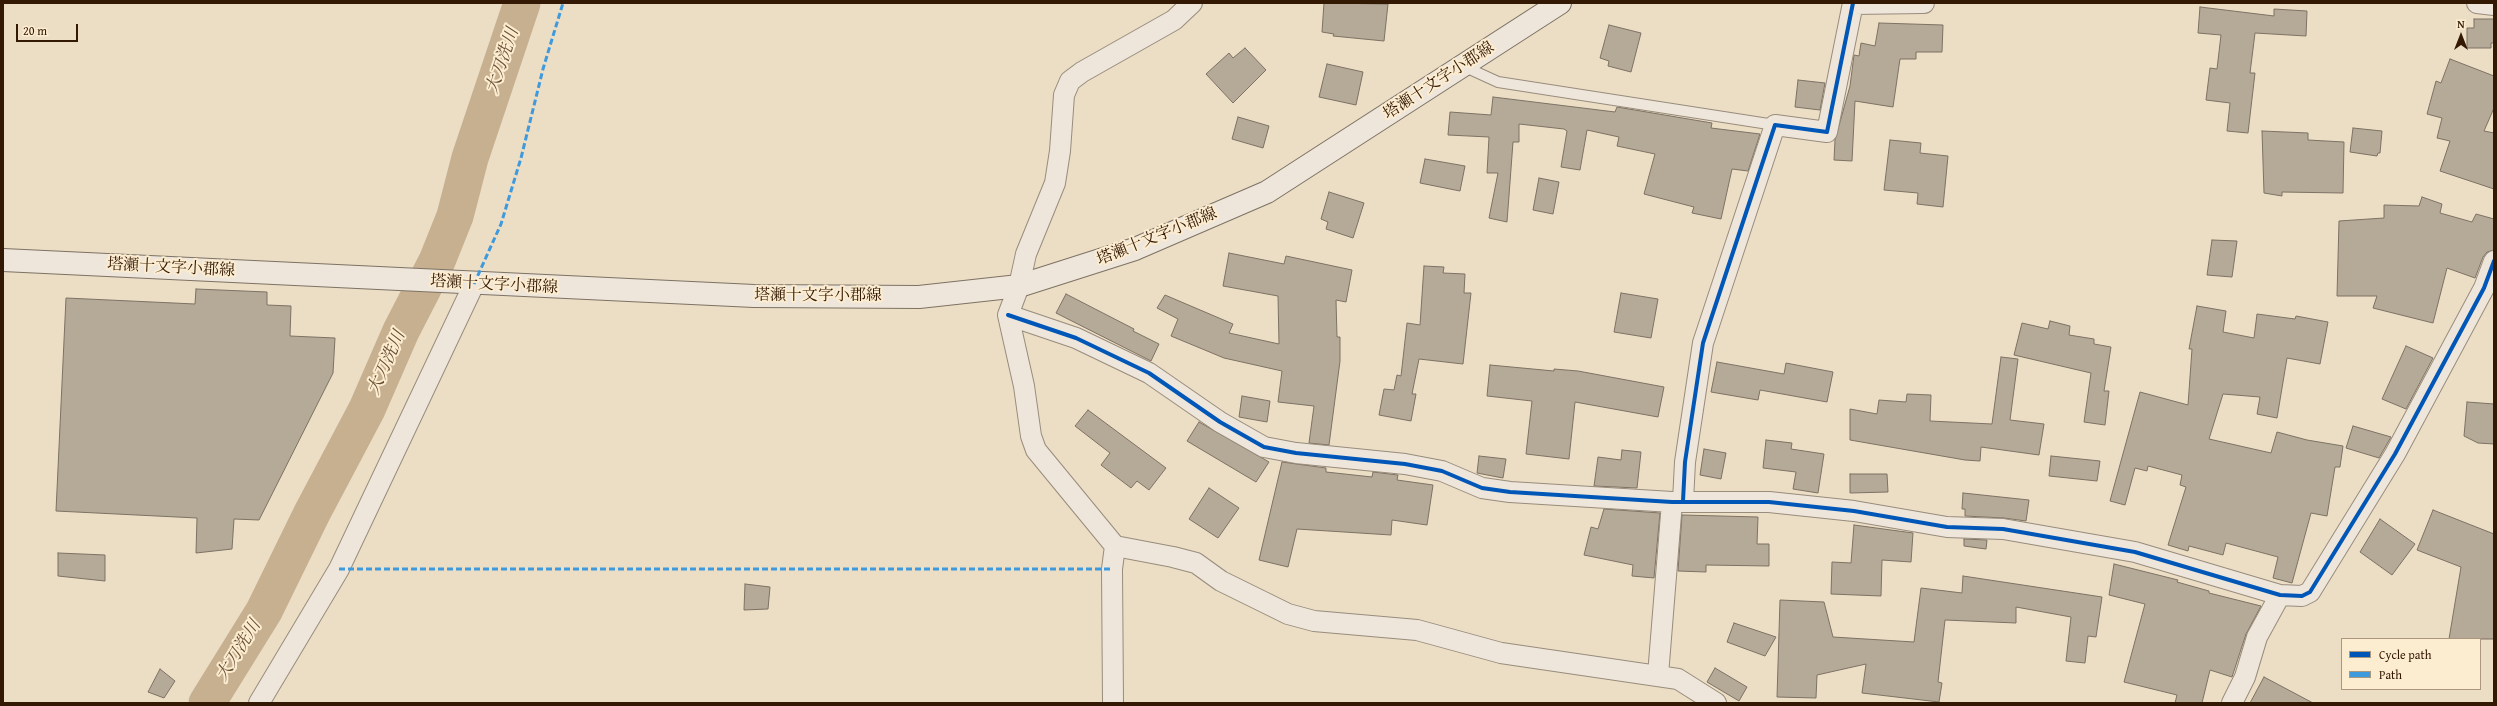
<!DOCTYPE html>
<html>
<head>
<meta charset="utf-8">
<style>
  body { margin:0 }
  #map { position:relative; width:2497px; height:706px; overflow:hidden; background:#ecddc5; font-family:"Gentium Book Plus",serif }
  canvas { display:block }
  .frame { position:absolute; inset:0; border:4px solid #331803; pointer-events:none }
  .legend { position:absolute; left:2341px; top:638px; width:140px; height:52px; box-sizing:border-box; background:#fcecd0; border:1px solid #ac977e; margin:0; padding:5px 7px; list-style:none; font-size:12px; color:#331803 }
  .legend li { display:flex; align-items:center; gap:8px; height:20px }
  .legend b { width:20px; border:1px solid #ac977e }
  .north { position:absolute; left:2441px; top:16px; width:40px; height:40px; -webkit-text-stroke:3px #fcecd0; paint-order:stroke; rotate:0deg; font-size:11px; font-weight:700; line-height:16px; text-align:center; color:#331803 }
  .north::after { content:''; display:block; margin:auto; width:14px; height:18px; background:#331803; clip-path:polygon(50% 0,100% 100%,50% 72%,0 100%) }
  .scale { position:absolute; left:16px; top:24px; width:62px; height:18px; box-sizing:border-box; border:2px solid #331803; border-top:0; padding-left:5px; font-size:12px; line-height:14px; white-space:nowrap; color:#331803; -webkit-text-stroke:3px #fcecd0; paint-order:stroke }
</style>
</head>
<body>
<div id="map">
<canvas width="2497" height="706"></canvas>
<div class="frame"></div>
<ul class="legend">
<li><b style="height:5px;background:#0057b8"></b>Cycle path</li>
<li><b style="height:5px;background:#3e9add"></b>Path</li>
</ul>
<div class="north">N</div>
<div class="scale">20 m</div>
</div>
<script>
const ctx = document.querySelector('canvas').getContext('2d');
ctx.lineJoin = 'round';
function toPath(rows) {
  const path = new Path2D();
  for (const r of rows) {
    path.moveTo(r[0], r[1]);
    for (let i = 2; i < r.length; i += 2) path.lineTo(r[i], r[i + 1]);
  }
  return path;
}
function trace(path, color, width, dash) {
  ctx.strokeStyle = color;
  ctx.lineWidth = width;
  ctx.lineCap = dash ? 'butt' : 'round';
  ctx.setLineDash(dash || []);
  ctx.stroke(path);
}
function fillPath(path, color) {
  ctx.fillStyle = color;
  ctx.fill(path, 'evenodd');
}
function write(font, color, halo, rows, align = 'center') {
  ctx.font = font + ' "Gentium Book Plus","Noto Serif JP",serif';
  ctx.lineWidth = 4;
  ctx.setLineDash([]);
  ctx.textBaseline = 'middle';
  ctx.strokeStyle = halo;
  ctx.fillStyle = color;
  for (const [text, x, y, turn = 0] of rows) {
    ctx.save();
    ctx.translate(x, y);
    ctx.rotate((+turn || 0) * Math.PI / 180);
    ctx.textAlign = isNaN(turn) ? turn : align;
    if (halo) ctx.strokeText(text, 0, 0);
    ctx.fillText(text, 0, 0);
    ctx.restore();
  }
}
trace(toPath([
  [207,703,264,611,312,513,367,409,401,331,437,261,455,216,470,158,522,3]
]), '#c7b090', 37);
const building = toPath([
  [1324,3,1388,4,1384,41,1333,36,1334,34,1322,32,1324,3],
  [2200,7,2274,16,2274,9,2307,11,2306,36,2255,33,2250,73,2255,73,2248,133,2227,131,2230,103,2206,100,2210,68,2217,69,2221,35,2198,33,2200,7],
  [2474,19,2494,19,2494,43,2491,43,2491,48,2467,48,2467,28,2474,28,2474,19],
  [1879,23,1943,25,1942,52,1916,52,1916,59,1900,59,1893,107,1855,101,1852,161,1834,160,1835,140,1850,86,1854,55,1859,56,1861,43,1875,46,1879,23],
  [1609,25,1641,33,1631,72,1608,66,1609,61,1600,58,1609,25],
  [1245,48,1266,70,1233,103,1206,74,1229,53,1233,58,1245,48],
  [2450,59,2494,76,2494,108,2484,131,2494,133,2494,189,2440,171,2450,141,2437,138,2442,118,2427,114,2436,81,2441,83,2450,59],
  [1327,64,1363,72,1356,105,1319,97,1327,64],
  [1798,80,1825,83,1820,110,1795,107,1798,80],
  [1493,97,1615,112,1617,107,1712,123,1711,128,1760,134,1748,171,1732,169,1721,219,1692,213,1694,207,1644,194,1655,154,1617,146,1619,137,1587,130,1580,170,1561,167,1567,131,1564,129,1519,124,1519,142,1513,142,1507,222,1489,218,1498,173,1487,173,1489,137,1448,135,1450,112,1491,115,1493,97],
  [1238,117,1269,126,1263,148,1232,139,1238,117],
  [2353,128,2382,131,2380,153,2378,153,2377,156,2350,152,2353,128],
  [2262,131,2308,133,2308,140,2344,142,2343,193,2282,192,2282,196,2264,193,2262,131],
  [1890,140,1921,143,1920,153,1948,156,1943,207,1917,204,1918,193,1884,190,1890,140],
  [1425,159,1465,166,1460,191,1420,183,1425,159],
  [1539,178,1559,182,1553,214,1533,210,1539,178],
  [1329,192,1364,203,1353,238,1326,229,1328,222,1321,219,1329,192],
  [2422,197,2442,204,2440,213,2472,222,2476,214,2494,219,2494,250,2487,252,2483,257,2475,278,2447,268,2433,323,2373,308,2377,296,2337,296,2339,221,2384,218,2384,205,2419,206,2422,197],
  [2212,240,2237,241,2232,277,2207,275,2212,240],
  [1229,253,1284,264,1286,256,1352,270,1346,302,1336,300,1337,337,1340,337,1340,361,1329,445,1309,443,1314,406,1278,402,1282,371,1224,358,1171,336,1178,319,1157,308,1165,295,1233,324,1229,333,1279,344,1278,296,1223,286,1229,253],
  [1424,266,1444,267,1443,273,1465,274,1464,293,1471,293,1463,364,1419,359,1412,394,1416,394,1411,421,1379,415,1384,389,1394,390,1397,375,1401,376,1407,323,1420,325,1424,266],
  [196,289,267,292,267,305,291,306,290,336,335,338,333,373,259,520,234,519,232,549,196,553,197,518,56,511,66,298,195,304,196,289],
  [1621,293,1658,299,1651,338,1614,332,1621,293],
  [1066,294,1134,329,1133,331,1159,344,1151,361,1056,313,1066,294],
  [2197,306,2226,311,2223,332,2254,338,2257,314,2295,319,2296,316,2328,322,2320,364,2287,358,2277,418,2257,414,2260,397,2223,394,2209,439,2271,453,2277,432,2307,440,2343,446,2340,467,2335,467,2327,516,2311,513,2292,583,2273,578,2278,557,2226,543,2223,555,2189,546,2188,551,2168,545,2186,487,2180,485,2182,475,2148,466,2147,471,2135,468,2125,505,2110,501,2140,392,2188,405,2192,349,2189,349,2197,306],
  [2050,321,2070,326,2069,335,2094,339,2094,344,2111,347,2104,391,2109,391,2105,425,2084,422,2091,373,2014,355,2022,323,2048,329,2050,321],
  [2406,346,2433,358,2406,409,2382,399,2406,346],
  [2001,357,2018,359,2010,420,2044,424,2039,455,1981,447,1980,461,1965,460,1850,440,1850,409,1877,414,1879,400,1906,402,1907,394,1931,395,1930,421,1992,424,2001,357],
  [1717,362,1784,374,1786,363,1833,372,1827,402,1760,390,1758,400,1711,392,1717,362],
  [1490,365,1554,371,1554,369,1578,371,1664,387,1658,417,1575,402,1569,459,1526,454,1532,401,1487,396,1490,365],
  [1242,396,1270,401,1267,422,1239,417,1242,396],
  [2467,402,2494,404,2494,444,2478,443,2464,436,2467,402],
  [1088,410,1166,468,1149,490,1137,481,1131,488,1101,465,1110,453,1075,426,1088,410],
  [1199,422,1269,462,1256,482,1187,441,1199,422],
  [2353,426,2391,437,2379,458,2346,448,2353,426],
  [1766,440,1792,443,1791,449,1824,454,1818,493,1793,489,1796,472,1763,468,1766,440],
  [1704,449,1726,453,1721,479,1700,475,1704,449],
  [1622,450,1641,452,1637,488,1594,486,1598,457,1621,460,1622,450],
  [1479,456,1506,459,1503,478,1477,473,1479,456],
  [2051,456,2100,461,2097,481,2049,476,2051,456],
  [1282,462,1326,468,1326,472,1372,477,1373,472,1398,475,1397,480,1433,485,1427,525,1392,520,1391,535,1297,529,1288,567,1259,560,1282,462],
  [1850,474,1887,474,1888,492,1850,493,1850,474],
  [1209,488,1239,508,1218,538,1189,519,1209,488],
  [1963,493,2029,500,2026,521,2004,518,1965,516,1965,509,1962,509,1963,493],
  [1604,509,1660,513,1654,578,1632,576,1633,565,1584,555,1591,527,1598,529,1604,509],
  [2433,510,2494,534,2494,639,2449,639,2461,567,2417,550,2433,510],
  [1682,515,1758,517,1757,544,1769,544,1769,566,1706,565,1706,572,1678,571,1682,515],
  [2380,519,2415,544,2392,575,2360,552,2380,519],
  [1854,525,1913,533,1911,562,1882,560,1881,596,1831,594,1832,562,1851,563,1854,525],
  [1964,539,1987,540,1986,549,1964,546,1964,539],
  [58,553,105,555,105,581,58,576,58,553],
  [2114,564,2178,580,2177,582,2209,591,2209,593,2261,606,2246,634,2232,677,2210,670,2202,703,2175,703,2177,695,2124,682,2145,604,2109,595,2114,564],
  [1963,576,2102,597,2096,637,2088,636,2085,663,2066,661,2071,617,2016,607,2016,623,1945,620,1938,682,1942,683,1939,702,1862,693,1866,664,1817,675,1816,698,1777,697,1780,600,1824,602,1833,637,1914,642,1921,588,1962,593,1963,576],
  [745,584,770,587,768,609,744,610,745,584],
  [1734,623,1776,637,1765,656,1727,642,1734,623],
  [1715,668,1747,687,1739,701,1707,682,1715,668],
  [160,669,175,681,164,698,148,692,160,669],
  [2264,677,2313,703,2250,703,2264,677]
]);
fillPath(building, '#b5a998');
trace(building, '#7d7263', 1);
const service = toPath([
  [1463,66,1498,82,1775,125]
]);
const minor = toPath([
  [1192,3,1174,20,1082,72,1070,81,1064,95,1060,151,1055,183,1026,254,1019,286,1008,315,1024,386,1031,436,1036,450,1115,546,1173,557,1196,563,1221,581,1288,614,1314,621,1417,630,1501,653,1678,679,1716,703],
  [2477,3,2494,5],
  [1853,4,1924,3],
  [1008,315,1076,338,1149,373,1220,422,1264,447,1296,453,1405,464,1442,471,1482,488,1510,492,1672,502,1769,502,1854,511,1947,527,2003,529,2135,552,2280,595,2302,596,2310,592,2395,454,2484,288,2494,261],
  [1683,501,1685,462,1703,343,1775,125,1827,132,1853,3],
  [1658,675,1672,502],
  [259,703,339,569,474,284],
  [1113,703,1112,569,1115,546],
  [2232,703,2245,677,2257,637,2280,595]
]);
const secondary = toPath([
  [3,260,754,296,919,297,1019,286,1135,249,1267,192,1560,3]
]);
trace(service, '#988c7c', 12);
trace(minor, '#988c7c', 22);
trace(secondary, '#7d7263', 24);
trace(service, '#eee6da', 10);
trace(minor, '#eee6da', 20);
trace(secondary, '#eee6da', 22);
trace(toPath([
  [474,284,501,224,521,158,543,69,563,3],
  [339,569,1112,569]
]), '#3e9add', 3, [6, 3]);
trace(toPath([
  [1008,315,1076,338,1149,373,1220,422,1264,447,1296,453,1405,464,1442,471,1482,488,1510,492,1672,502,1769,502,1854,511,1947,527,2003,529,2135,552,2280,595,2302,596,2310,592,2395,454,2484,288,2494,261],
  [1683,501,1685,462,1703,343,1775,125,1827,132,1853,3]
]), '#0057b8', 4);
write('16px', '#331803', '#fcecd0', [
  ["塔瀬十文字小郡線",1439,81,-33],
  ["塔瀬十文字小郡線",1157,237,-22],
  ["塔瀬十文字小郡線",171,268,3],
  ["塔瀬十文字小郡線",494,285,3],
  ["塔瀬十文字小郡線",818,296]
]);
write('italic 17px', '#684d32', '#fcecd0', [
  ["大刀洗川",503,61,-71],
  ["大刀洗川",387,363,-66],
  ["大刀洗川",239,651,-58]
]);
</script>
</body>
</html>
